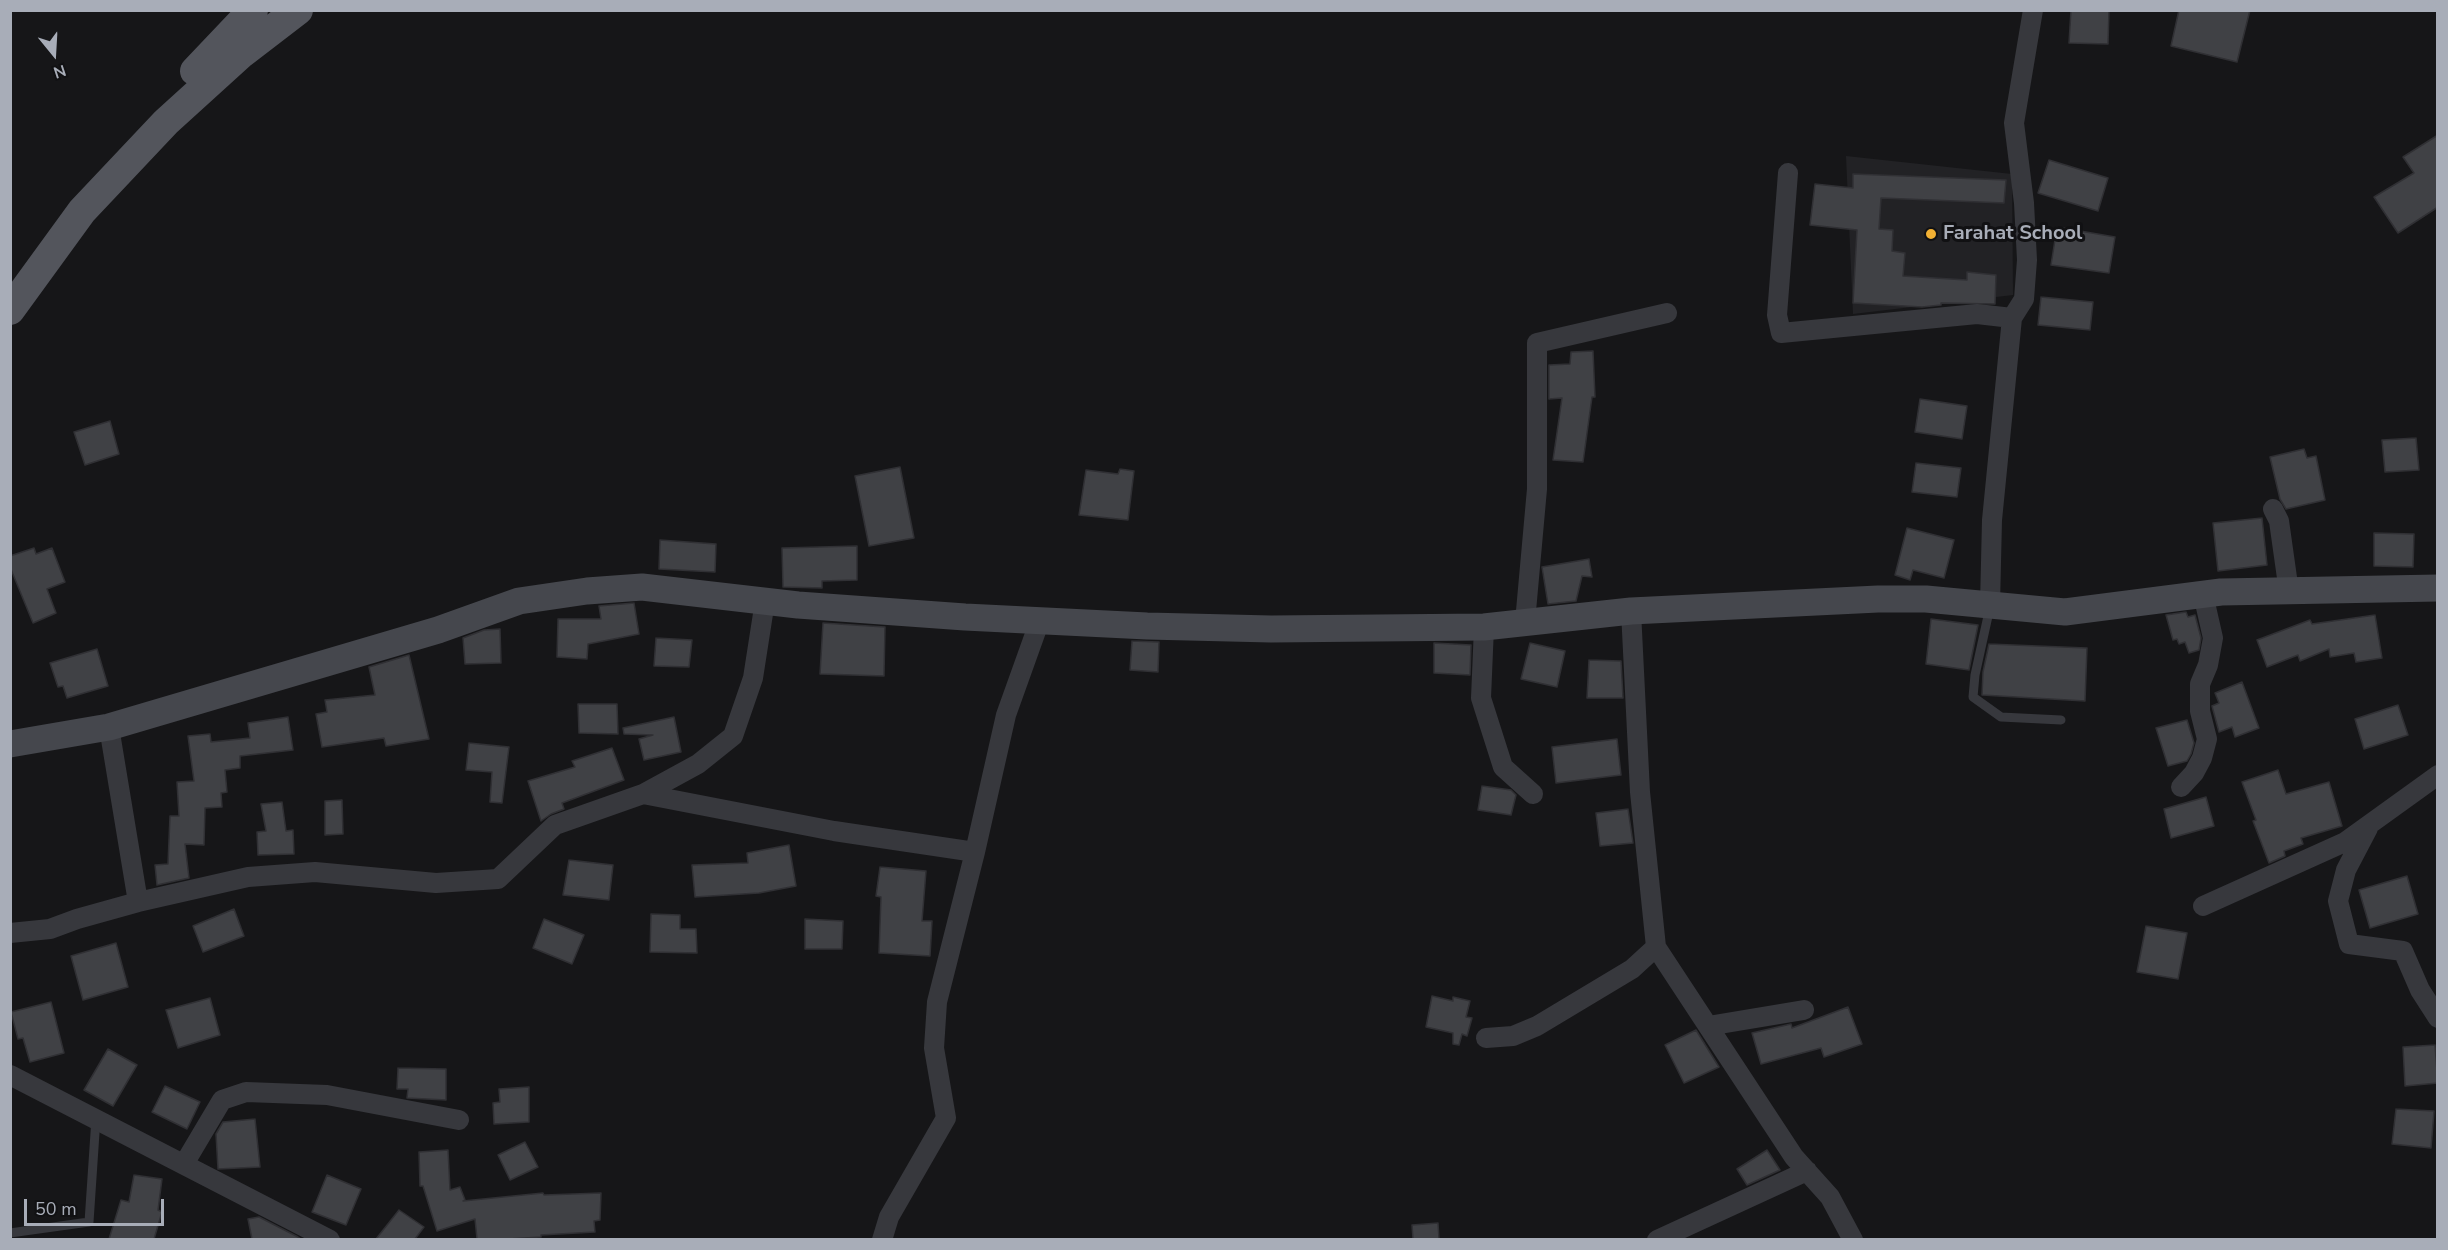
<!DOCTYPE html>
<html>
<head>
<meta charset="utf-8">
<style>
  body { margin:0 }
  #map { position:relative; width:2448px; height:1250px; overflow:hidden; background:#161618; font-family:"Nunito Sans",sans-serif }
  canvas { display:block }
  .frame { position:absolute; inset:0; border:12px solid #a8adb8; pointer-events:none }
  .north { position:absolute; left:24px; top:24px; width:60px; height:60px; -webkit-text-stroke:4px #111113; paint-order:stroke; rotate:162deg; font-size:16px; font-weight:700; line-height:24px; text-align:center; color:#a8adb8 }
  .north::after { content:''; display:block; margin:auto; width:21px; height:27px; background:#a8adb8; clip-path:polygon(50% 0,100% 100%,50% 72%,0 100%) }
  .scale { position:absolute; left:24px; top:1199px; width:140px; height:27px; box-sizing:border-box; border:3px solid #a8adb8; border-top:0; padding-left:8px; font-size:18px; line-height:21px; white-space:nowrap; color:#a8adb8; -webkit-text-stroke:4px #111113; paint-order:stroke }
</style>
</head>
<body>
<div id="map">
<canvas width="2448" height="1250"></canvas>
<div class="frame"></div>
<div class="north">N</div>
<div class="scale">50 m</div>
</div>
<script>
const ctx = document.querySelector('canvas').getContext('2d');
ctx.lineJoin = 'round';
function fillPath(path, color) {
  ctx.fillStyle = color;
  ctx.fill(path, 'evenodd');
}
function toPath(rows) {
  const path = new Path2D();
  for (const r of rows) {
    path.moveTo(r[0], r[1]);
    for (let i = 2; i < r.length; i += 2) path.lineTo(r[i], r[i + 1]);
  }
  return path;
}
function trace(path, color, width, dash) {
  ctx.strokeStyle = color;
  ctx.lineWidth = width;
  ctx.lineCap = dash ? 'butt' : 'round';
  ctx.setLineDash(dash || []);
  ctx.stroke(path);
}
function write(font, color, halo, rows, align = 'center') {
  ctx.font = font + ' "Nunito Sans",sans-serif';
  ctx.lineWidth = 6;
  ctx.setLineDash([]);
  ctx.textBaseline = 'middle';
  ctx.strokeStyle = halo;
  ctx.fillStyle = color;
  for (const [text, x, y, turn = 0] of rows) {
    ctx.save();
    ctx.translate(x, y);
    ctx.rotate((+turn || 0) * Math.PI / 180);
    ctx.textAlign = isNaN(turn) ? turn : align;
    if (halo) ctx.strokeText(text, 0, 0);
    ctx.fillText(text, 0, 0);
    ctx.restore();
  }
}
fillPath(toPath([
  [1846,156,2012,174,2013,295,1853,314]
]), '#222225');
const building = toPath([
  [2071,10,2109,10,2108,44,2069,43,2071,10],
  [2179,10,2250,10,2237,62,2171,46,2179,10],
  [2438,135,2438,207,2398,233,2374,197,2414,173,2403,157,2438,135],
  [2049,160,2108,178,2098,211,2038,193,2049,160],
  [1853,174,2006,180,2004,203,1881,198,1879,229,1893,230,1892,251,1905,253,1903,276,1967,280,1967,272,1996,275,1995,304,1941,303,1941,305,1922,307,1853,303,1857,230,1810,225,1815,184,1853,188,1853,174],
  [2057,227,2115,237,2109,273,2051,265,2057,227],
  [2041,297,2093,302,2090,330,2038,325,2041,297],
  [1593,351,1595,397,1592,397,1583,462,1553,460,1562,398,1549,399,1549,365,1570,364,1571,352,1593,351],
  [1920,399,1967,406,1962,439,1915,432,1920,399],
  [110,421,119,454,85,465,74,432,110,421],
  [2416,438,2419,470,2385,472,2382,440,2416,438],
  [2304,449,2307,458,2316,456,2325,500,2286,509,2280,499,2270,457,2304,449],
  [1916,463,1961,468,1957,497,1912,492,1916,463],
  [900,467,914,538,869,546,855,476,900,467],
  [1120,469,1134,471,1128,520,1079,515,1086,470,1118,474,1120,469],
  [2262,518,2267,565,2218,571,2213,523,2262,518],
  [1907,528,1954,540,1944,578,1913,570,1910,580,1895,575,1907,528],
  [2374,533,2414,534,2413,567,2374,566,2374,533],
  [660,540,716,544,715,572,659,569,660,540],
  [857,546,857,580,822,581,822,588,783,587,782,548,857,546],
  [34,548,36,554,52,548,65,582,47,589,56,613,33,623,10,567,10,556,34,548],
  [1589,559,1592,577,1582,576,1576,601,1548,604,1542,567,1589,559],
  [634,603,639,634,588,644,587,659,557,657,558,619,601,619,599,606,634,603],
  [2186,612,2188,617,2195,615,2201,638,2199,650,2189,653,2185,642,2179,644,2177,639,2173,640,2166,615,2186,612],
  [2375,615,2382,658,2356,662,2354,653,2330,657,2329,649,2300,661,2298,655,2267,667,2257,640,2310,620,2312,624,2375,615],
  [1931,619,1978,625,1969,670,1926,664,1931,619],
  [823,623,885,627,884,676,820,674,823,623],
  [500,629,501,663,465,664,463,638,484,630,500,629],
  [656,638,692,640,689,667,654,666,656,638],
  [1132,641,1159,642,1158,672,1130,670,1132,641],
  [1434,643,1471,645,1470,675,1434,673,1434,643],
  [1530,643,1565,651,1557,687,1521,679,1530,643],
  [1989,644,2087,648,2085,701,1982,695,1983,672,1989,644],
  [97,649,108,686,67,698,63,686,58,687,50,663,97,649],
  [409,655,429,739,386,746,384,738,322,747,316,714,327,712,325,700,375,695,369,667,409,655],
  [1589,660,1621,661,1623,698,1587,698,1589,660],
  [2242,682,2259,728,2235,737,2232,727,2219,732,2212,706,2219,703,2215,693,2242,682],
  [578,704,617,704,618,734,579,733,578,704],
  [2398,705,2408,735,2364,749,2355,719,2398,705],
  [288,717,293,750,240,756,240,768,225,770,227,792,221,793,222,807,205,808,204,845,185,844,189,878,157,885,155,865,168,864,170,816,179,816,177,782,194,781,188,736,210,734,211,742,250,738,248,723,288,717],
  [674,717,681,752,644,760,639,739,653,735,624,734,623,728,674,717],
  [2187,720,2194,743,2191,754,2187,761,2168,766,2156,728,2187,720],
  [1617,739,1621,775,1556,783,1552,747,1617,739],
  [469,743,509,747,502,803,490,802,492,772,466,770,469,743],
  [612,748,624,780,562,803,564,809,551,814,541,821,528,781,575,767,572,761,612,748],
  [2278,770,2286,794,2329,782,2342,826,2301,838,2303,844,2284,851,2285,856,2269,863,2253,821,2256,820,2242,782,2278,770],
  [1482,786,1511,790,1516,795,1511,815,1478,810,1482,786],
  [2206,797,2214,826,2171,838,2164,809,2206,797],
  [342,800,343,834,325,835,325,801,342,800],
  [282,802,286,831,293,830,294,854,258,855,257,832,266,831,261,804,282,802],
  [1628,809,1633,843,1600,846,1596,813,1628,809],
  [789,845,796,886,759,893,695,897,692,865,748,863,747,853,789,845],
  [569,860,613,865,609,900,563,895,569,860],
  [880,867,926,871,922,921,932,921,930,956,879,953,881,897,876,896,880,867],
  [2407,876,2418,914,2370,928,2359,890,2407,876],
  [234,909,244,936,203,952,193,926,234,909],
  [651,914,680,915,680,929,696,929,697,953,650,952,651,914],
  [544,919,584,935,572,964,533,948,544,919],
  [805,919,843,921,842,949,805,949,805,919],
  [2146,926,2187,933,2178,979,2137,972,2146,926],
  [116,943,128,987,83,1000,71,956,116,943],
  [1432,996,1453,1001,1453,997,1470,1001,1466,1017,1472,1018,1467,1036,1462,1034,1459,1045,1453,1044,1453,1033,1426,1027,1432,996],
  [210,998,220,1035,178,1048,166,1010,210,998],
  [51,1002,64,1053,30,1062,23,1038,18,1039,11,1012,51,1002],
  [1848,1007,1862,1044,1824,1057,1821,1048,1761,1064,1752,1033,1791,1024,1792,1028,1848,1007],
  [1696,1030,1719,1067,1684,1083,1665,1045,1696,1030],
  [2435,1045,2438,1083,2405,1086,2403,1047,2435,1045],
  [108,1049,137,1065,113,1106,84,1090,108,1049],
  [398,1068,446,1069,446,1100,407,1098,408,1089,397,1089,398,1068],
  [165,1086,200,1102,187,1129,152,1112,165,1086],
  [529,1087,529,1122,494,1124,493,1103,500,1102,499,1089,529,1087],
  [2396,1109,2434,1111,2431,1148,2392,1144,2396,1109],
  [255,1119,260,1167,218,1169,216,1134,223,1122,255,1119],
  [525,1142,538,1167,510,1180,498,1155,525,1142],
  [448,1150,450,1190,460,1187,465,1200,463,1201,543,1193,544,1195,601,1193,600,1220,594,1221,595,1232,541,1235,541,1237,508,1239,477,1239,475,1219,437,1231,423,1186,420,1186,419,1152,448,1150],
  [1767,1150,1780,1170,1747,1185,1737,1169,1767,1150],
  [134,1175,162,1179,158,1210,162,1212,154,1239,109,1239,121,1200,129,1202,134,1175],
  [327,1175,361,1189,346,1225,312,1212,327,1175],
  [399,1210,424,1227,415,1239,376,1239,399,1210],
  [259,1217,298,1237,301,1239,252,1239,248,1219,259,1217],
  [1438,1223,1439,1239,1413,1239,1412,1225,1438,1223]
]);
fillPath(building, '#404145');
trace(building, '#303034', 1.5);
trace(toPath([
  [1990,607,1975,675,1973,697,2001,717,2061,720],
  [10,1233,89,1222,96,1118]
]), '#37383d', 9);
trace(toPath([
  [1788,173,1777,315,1781,333,1977,314,2012,318],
  [2273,509,2279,521,2289,592],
  [1990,605,1992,520,2012,318,2024,299,2027,260,2024,203,2014,123,2033,10],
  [1631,611,1640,792,1656,947,1794,1157,1830,1197,1853,1240],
  [1525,622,1537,489,1537,343,1667,313],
  [1484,627,1481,698,1503,767,1533,794],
  [109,727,138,902],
  [2181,787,2194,773,2202,758,2207,739,2200,711,2200,684,2208,665,2213,638,2203,594],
  [643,794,834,831,975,852],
  [2368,828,2346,870,2338,901,2349,944,2403,951,2420,990,2438,1018],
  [2203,906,2345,842,2438,775],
  [10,933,50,929,77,919,138,902,248,877,315,872,436,883,498,879,555,825,643,794,698,764,733,736,753,678,765,601],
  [1708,1026,1804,1010],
  [1486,1038,1513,1036,1537,1026,1632,969,1656,947],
  [10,1075,330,1240],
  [184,1164,222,1100,246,1092,327,1095,459,1120],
  [882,1240,889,1217,946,1118,934,1048,937,1002,975,852,1006,715,1040,620],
  [1657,1240,1807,1171]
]), '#37383d', 20);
trace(toPath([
  [10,744,109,727,438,630,519,601,587,591,642,587,798,605,965,617,1147,626,1271,629,1484,627,1631,611,1878,599,1926,599,2065,612,2221,592,2438,588]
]), '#45474d', 27);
trace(toPath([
  [195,71,253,10],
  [10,310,82,211,166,122,242,53,298,10]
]), '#53555c', 30);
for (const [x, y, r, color] of [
  [1931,234,6,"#f2b134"]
]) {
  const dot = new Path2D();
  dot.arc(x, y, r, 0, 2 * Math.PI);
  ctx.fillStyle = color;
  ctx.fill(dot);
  trace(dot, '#111113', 2);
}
write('bold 20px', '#a8adb8', '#111113', [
  ["Farahat School",1943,234]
], 'left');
</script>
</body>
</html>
